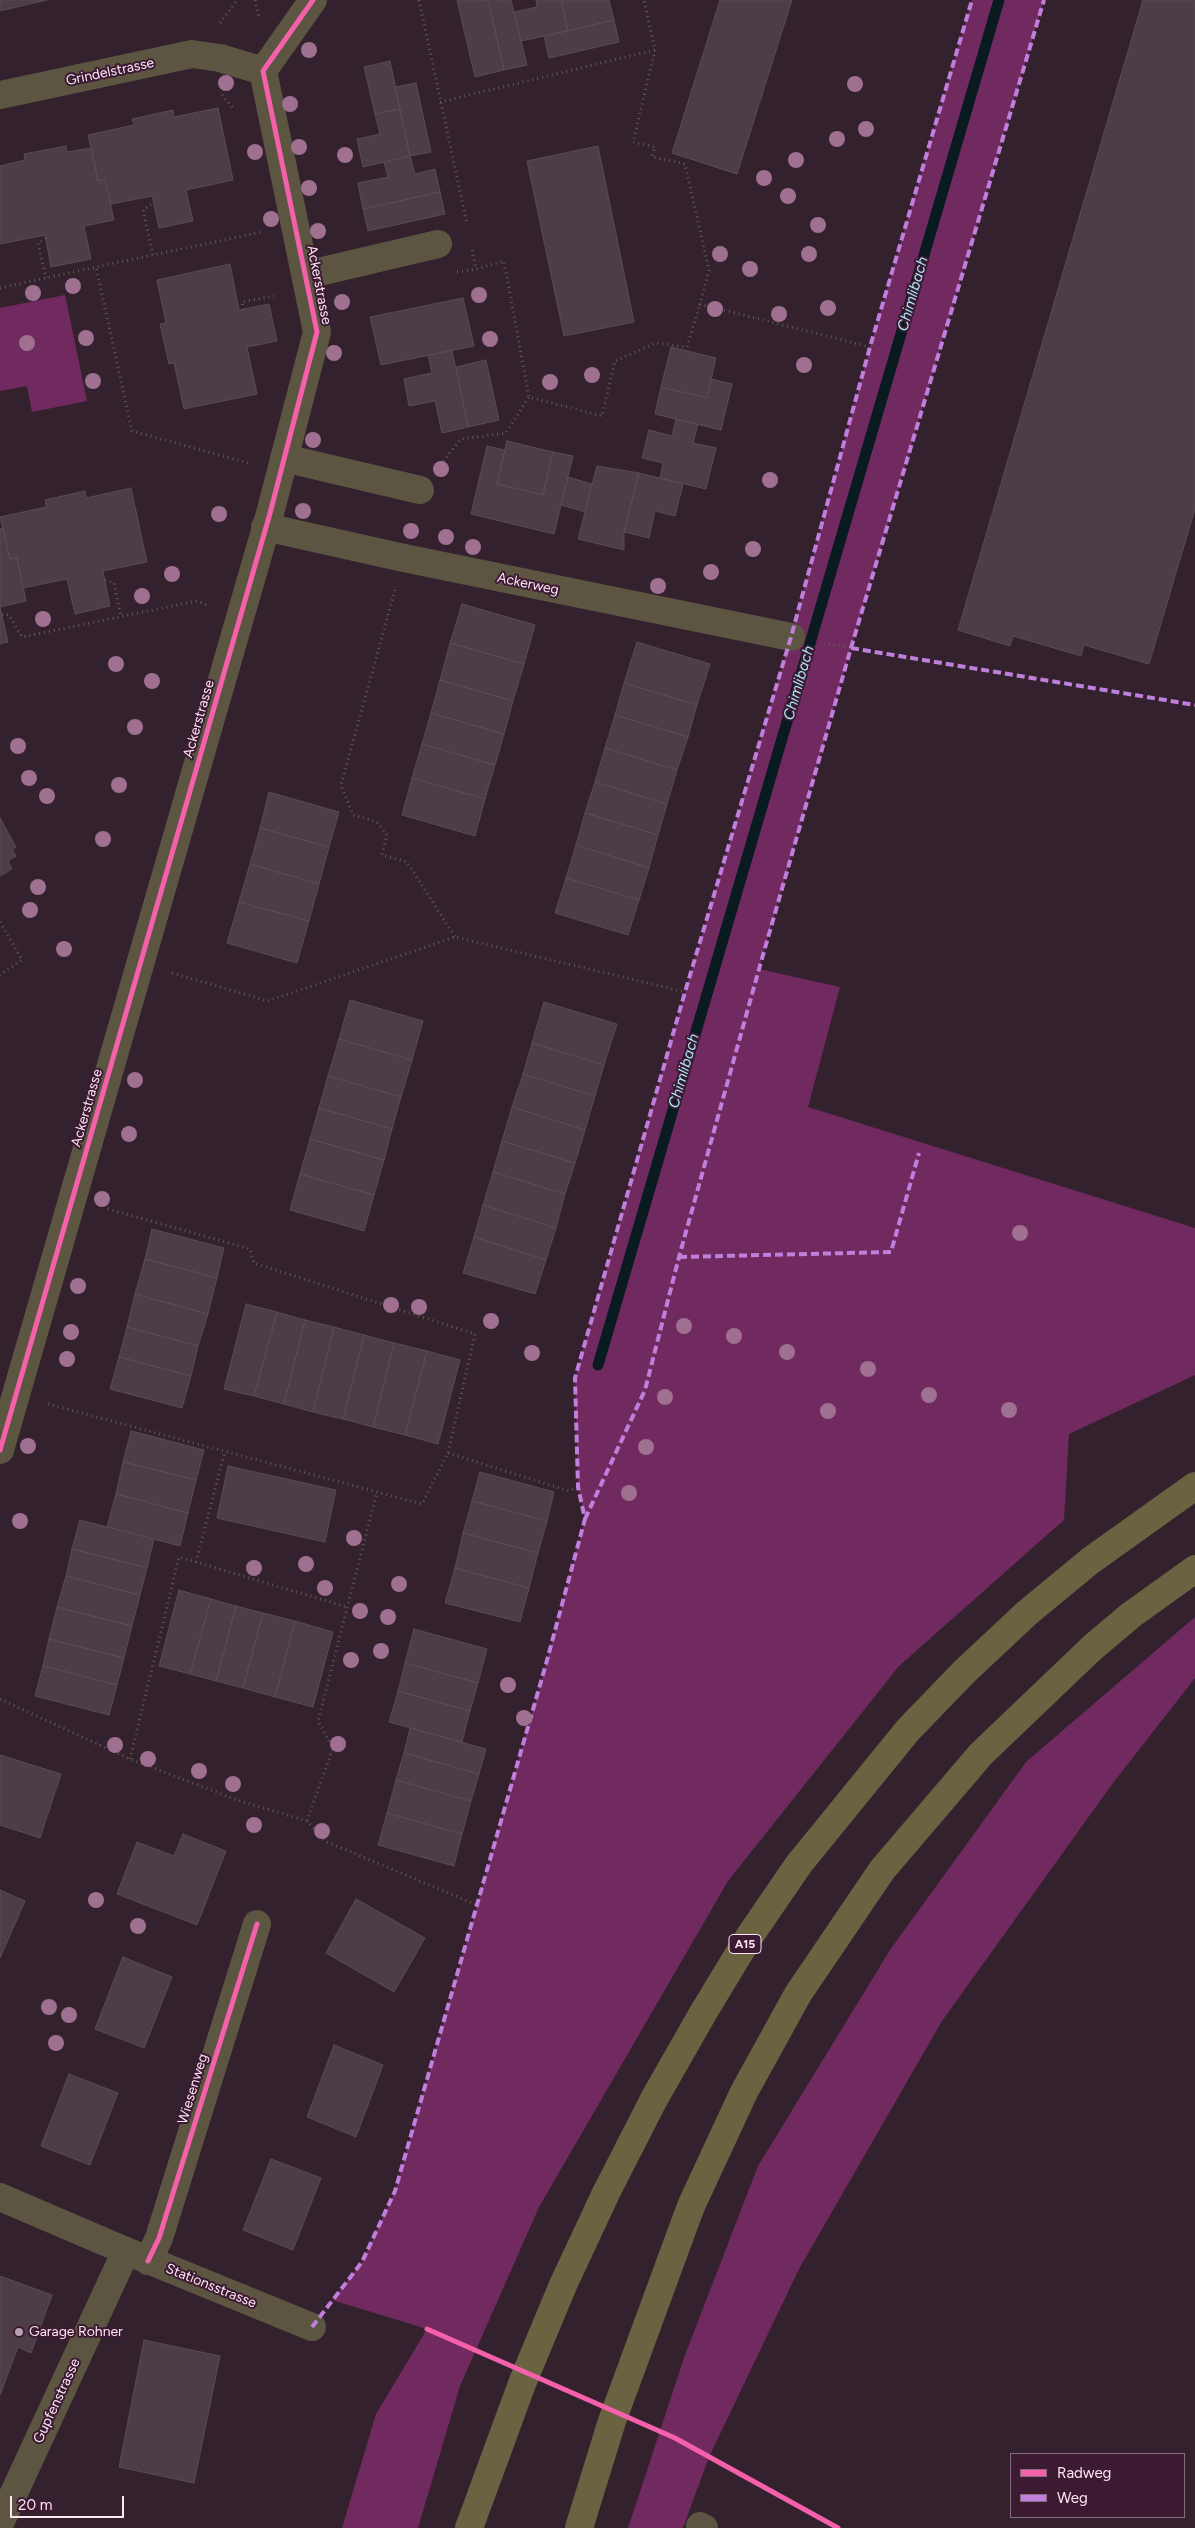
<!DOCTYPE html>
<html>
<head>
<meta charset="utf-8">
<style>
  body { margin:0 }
  #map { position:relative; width:1195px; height:2528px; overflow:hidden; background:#33222e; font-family:Figtree,sans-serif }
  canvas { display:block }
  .legend { position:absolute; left:1010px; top:2453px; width:175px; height:65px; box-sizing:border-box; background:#3b1a32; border:1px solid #896c80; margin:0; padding:6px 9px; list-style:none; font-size:15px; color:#fee6f5 }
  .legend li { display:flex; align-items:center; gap:10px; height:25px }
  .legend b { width:25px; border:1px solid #896c80 }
  .scale { position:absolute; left:10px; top:2496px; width:114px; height:22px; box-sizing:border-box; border:2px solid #fee6f5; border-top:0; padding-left:6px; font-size:15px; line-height:18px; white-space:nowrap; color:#fee6f5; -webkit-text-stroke:4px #3b1a32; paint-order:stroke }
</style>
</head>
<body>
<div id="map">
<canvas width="1195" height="2528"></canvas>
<ul class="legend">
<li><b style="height:6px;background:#f560ab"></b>Radweg</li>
<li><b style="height:6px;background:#c07fdc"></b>Weg</li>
</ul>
<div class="scale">20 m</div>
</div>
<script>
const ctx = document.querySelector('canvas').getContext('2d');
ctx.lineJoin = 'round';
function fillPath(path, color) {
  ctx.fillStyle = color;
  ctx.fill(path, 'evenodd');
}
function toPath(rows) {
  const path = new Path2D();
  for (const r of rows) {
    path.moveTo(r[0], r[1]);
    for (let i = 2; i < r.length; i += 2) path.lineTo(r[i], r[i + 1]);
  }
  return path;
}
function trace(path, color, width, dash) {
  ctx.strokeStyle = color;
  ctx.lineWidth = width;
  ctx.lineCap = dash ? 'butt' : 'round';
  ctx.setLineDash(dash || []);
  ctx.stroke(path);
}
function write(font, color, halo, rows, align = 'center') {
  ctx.font = font + ' Figtree,sans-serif';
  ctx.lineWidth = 4;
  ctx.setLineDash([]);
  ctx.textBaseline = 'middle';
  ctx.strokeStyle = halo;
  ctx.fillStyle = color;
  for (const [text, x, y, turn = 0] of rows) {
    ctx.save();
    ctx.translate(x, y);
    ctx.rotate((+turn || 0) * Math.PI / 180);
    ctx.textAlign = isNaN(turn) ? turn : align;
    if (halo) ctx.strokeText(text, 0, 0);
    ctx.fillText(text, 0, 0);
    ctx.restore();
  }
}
fillPath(toPath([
  [972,0,1044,0,851,648,759,969,840,987,808,1107,1195,1228,1195,1375,1069,1434,1064,1520,899,1666,728,1881,539,2207,460,2386,418,2528,342,2528,376,2414,427,2329,332,2300,362,2262,395,2191,546,1664,585,1519,578,1487,575,1378,685,992,791,637,870,347],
  [65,295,87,401,32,412,27,386,0,391,0,308],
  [1195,1617,1195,1678,1113,1783,942,2021,799,2269,709,2457,683,2528,628,2528,685,2355,758,2166,890,1950,1026,1762]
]), '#712a5f');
trace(toPath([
  [598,1365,999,0]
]), '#091b21', 11);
const building = toPath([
  [0,0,47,0,0,11,0,0],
  [457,0,488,0,504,70,475,77,457,0],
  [488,0,511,0,527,65,504,70,488,0],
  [536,0,561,0,568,31,521,41,514,12,537,7,536,0],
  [561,0,609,0,614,20,568,31,561,0],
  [720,0,792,0,737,174,672,153,720,0],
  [1143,0,1195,0,1195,509,1149,664,1084,645,1081,656,1013,636,1010,646,958,630,1143,0],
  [614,20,619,42,549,58,544,36,614,20],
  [390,61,400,109,375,114,364,67,390,61],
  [416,83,431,152,410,156,395,87,416,83],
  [218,108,233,180,186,190,193,221,159,228,152,196,111,204,105,179,98,181,88,135,134,125,132,119,173,110,174,117,218,108],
  [400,109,410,156,363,167,357,139,380,134,375,114,400,109],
  [66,146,67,152,91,148,98,181,105,179,114,220,84,226,91,259,51,267,45,235,0,244,0,166,25,160,24,154,66,146],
  [598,146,634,322,564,336,527,161,598,146],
  [410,156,415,174,435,169,440,192,363,209,358,183,388,177,384,162,410,156],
  [440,192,445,214,368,231,363,209,440,192],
  [230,264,239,310,269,304,277,341,247,347,257,394,184,409,174,363,169,364,160,324,166,323,157,280,230,264],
  [463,298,474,346,381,365,370,317,463,298],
  [671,347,716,358,707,398,661,387,671,347],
  [452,350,468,427,442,433,435,401,409,406,404,379,432,373,428,355,452,350],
  [486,360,499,420,468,427,456,367,486,360],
  [711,379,732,384,721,430,655,414,661,387,707,398,711,379],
  [676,419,698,424,693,443,716,448,706,489,660,478,663,463,642,458,649,430,672,436,676,419],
  [507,441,553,452,543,495,497,484,507,441],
  [487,446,505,450,497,484,543,495,553,452,573,456,554,534,471,514,487,446],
  [597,466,639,473,624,532,624,550,578,539,597,466],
  [639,473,683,484,675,516,655,511,649,538,624,532,639,473],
  [568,477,592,484,585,512,561,505,568,477],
  [131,488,147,562,103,571,110,606,75,614,67,579,23,588,17,558,10,559,0,517,46,507,45,500,85,491,86,498,131,488],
  [3,528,10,559,17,558,26,601,0,607,8,642,0,644,0,529,3,528],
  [462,604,535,625,524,664,450,643,462,604],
  [637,642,710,664,697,705,624,683,637,642],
  [450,643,524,664,513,701,440,680,450,643],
  [440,680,513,701,504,734,431,713,440,680],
  [624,683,697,705,688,737,615,715,624,683],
  [431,713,504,734,495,765,422,744,431,713],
  [615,715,688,737,677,770,605,748,615,715],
  [422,744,495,765,485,799,412,778,422,744],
  [605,748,677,770,667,804,595,782,605,748],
  [412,778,485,799,475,836,402,815,412,778],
  [595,782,667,804,658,835,585,813,595,782],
  [269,792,339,812,329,847,260,828,269,792],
  [585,813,658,835,649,868,576,845,585,813],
  [0,818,16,847,12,849,16,856,8,861,12,869,0,876,0,818],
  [260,828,329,847,319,884,250,864,260,828],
  [576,845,649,868,639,900,566,878,576,845],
  [250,864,319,884,309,921,239,902,250,864],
  [566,878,639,900,628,935,555,913,566,878],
  [239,902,309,921,297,963,227,943,239,902],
  [350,1000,423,1021,412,1060,339,1039,350,1000],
  [544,1002,617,1024,604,1065,532,1043,544,1002],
  [339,1039,412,1060,401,1097,328,1076,339,1039],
  [532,1043,604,1065,595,1096,523,1074,532,1043],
  [523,1074,595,1096,585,1130,512,1107,523,1074],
  [328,1076,401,1097,392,1129,319,1108,328,1076],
  [512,1107,585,1130,575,1163,502,1141,512,1107],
  [319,1108,392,1129,384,1160,310,1139,319,1108],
  [310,1139,384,1160,374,1195,300,1174,310,1139],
  [502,1141,575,1163,565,1194,493,1172,502,1141],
  [493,1172,565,1194,556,1228,483,1205,493,1172],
  [300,1174,374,1195,364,1231,290,1210,300,1174],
  [483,1205,556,1228,546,1260,474,1237,483,1205],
  [152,1229,224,1248,217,1278,145,1259,152,1229],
  [474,1237,546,1260,535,1294,463,1273,474,1237],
  [145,1259,217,1278,208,1314,135,1294,145,1259],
  [135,1294,208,1314,198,1346,127,1327,135,1294],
  [246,1304,277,1312,254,1396,224,1389,246,1304],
  [277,1312,305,1320,284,1404,254,1396,277,1312],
  [305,1320,334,1327,313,1412,284,1404,305,1320],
  [127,1327,198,1346,191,1376,119,1357,127,1327],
  [334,1327,364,1335,343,1419,313,1412,334,1327],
  [364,1335,394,1343,373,1427,343,1419,364,1335],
  [394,1343,427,1351,405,1435,373,1427,394,1343],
  [427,1351,460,1360,438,1444,405,1435,427,1351],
  [119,1357,191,1376,182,1408,110,1389,119,1357],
  [131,1431,204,1450,196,1480,123,1462,131,1431],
  [123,1462,196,1480,188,1513,116,1494,123,1462],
  [228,1466,336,1490,325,1542,217,1518,228,1466],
  [480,1472,554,1492,547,1521,472,1501,480,1472],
  [116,1494,188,1513,180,1546,107,1527,116,1494],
  [472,1501,547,1521,538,1553,463,1533,472,1501],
  [80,1520,154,1539,147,1568,72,1549,80,1520],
  [463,1533,538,1553,529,1588,455,1568,463,1533],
  [72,1549,147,1568,140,1595,66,1576,72,1549],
  [455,1568,529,1588,520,1622,445,1603,455,1568],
  [66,1576,140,1595,132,1626,57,1607,66,1576],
  [179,1590,211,1599,190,1674,159,1666,179,1590],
  [211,1599,236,1606,216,1681,190,1674,211,1599],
  [236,1606,263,1613,243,1688,216,1681,236,1606],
  [57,1607,132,1626,124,1658,49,1639,57,1607],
  [263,1613,295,1621,275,1697,243,1688,263,1613],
  [295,1621,333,1632,313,1707,275,1697,295,1621],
  [414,1629,487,1649,478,1683,405,1663,414,1629],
  [49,1639,124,1658,117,1685,43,1666,49,1639],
  [405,1663,478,1683,470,1711,398,1691,405,1663],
  [43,1666,117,1685,109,1715,35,1696,43,1666],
  [398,1691,470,1711,462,1742,389,1722,398,1691],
  [410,1728,486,1749,479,1774,404,1753,410,1728],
  [404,1753,479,1774,471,1801,396,1780,404,1753],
  [0,1755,61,1774,40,1838,0,1825,0,1755],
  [396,1780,471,1801,462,1834,387,1813,396,1780],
  [387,1813,462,1834,454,1866,378,1845,387,1813],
  [183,1834,226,1851,197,1925,117,1894,137,1842,174,1856,183,1834],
  [0,1890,25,1901,0,1958,0,1890],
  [356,1899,425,1938,394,1992,326,1953,356,1899],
  [123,1957,172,1977,144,2048,95,2029,123,1957],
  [334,2045,383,2065,356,2137,307,2117,334,2045],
  [69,2074,118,2093,90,2165,41,2146,69,2074],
  [271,2159,321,2178,293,2250,243,2230,271,2159],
  [0,2276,52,2295,31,2353,18,2347,0,2395,0,2276],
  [144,2340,220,2356,194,2483,119,2467,144,2340]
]);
fillPath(building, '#4c3d47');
trace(building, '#5a4b56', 1);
trace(toPath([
  [255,0,259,17],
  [419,0,467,224],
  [220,23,237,0],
  [655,50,633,142,655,147,652,157,685,164,709,270,700,304,870,347],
  [222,95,234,109],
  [440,102,655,50,644,0],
  [46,238,38,243,46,278],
  [472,250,476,269,504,261,529,397,602,416,615,361,656,343,687,347,700,304],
  [153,255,143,210,154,202],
  [457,272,476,269],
  [0,288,96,267],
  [243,310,242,302,274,296],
  [248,463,132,431,96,267,262,232],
  [440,465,461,439,506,433,529,397],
  [105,580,114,583,121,617],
  [395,590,341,785,353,815,377,822,387,835,382,855,407,862,455,937],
  [2,615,9,615,22,637,197,601,209,606],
  [824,643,851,648],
  [0,922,22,960,0,975],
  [172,973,268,1001,455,937,685,992],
  [48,1404,422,1504,448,1453,475,1334,254,1263,250,1249,105,1208],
  [448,1453,569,1491,578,1487],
  [196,1562,225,1451],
  [0,1699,130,1759,237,1800,307,1821,325,1841,477,1905],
  [130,1759,179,1557,347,1607],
  [307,1821,333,1748,318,1721,377,1492]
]), '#625951', 3, [1, 4]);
trace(toPath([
  [0,95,192,54,220,58,263,71],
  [306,275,438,244],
  [284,458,420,490],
  [265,527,404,558,791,637],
  [0,1450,269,517,317,332,263,71,313,0],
  [0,2197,126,2251,312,2327],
  [148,2261,159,2238,257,1924],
  [0,2523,126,2251],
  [700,2526,704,2528]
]), '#5c5542', 28);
trace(toPath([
  [469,2528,523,2381,563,2285,606,2193,654,2099,703,2013,749,1937,799,1864,908,1730,964,1672,1027,1613,1090,1561,1195,1486],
  [579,2528,612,2421,691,2206,744,2092,798,1994,882,1870,981,1754,1093,1647,1131,1615,1195,1569]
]), '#6a6241', 28);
trace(toPath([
  [851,648,1195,705],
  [679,1257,891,1252,919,1153],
  [585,1519,645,1390,679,1257,759,969,851,648,1044,0],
  [312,2327,362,2262,395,2191,546,1664,585,1519,578,1487,575,1378,685,992,791,637,870,347,972,0]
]), '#c07fdc', 4, [8, 4]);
trace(toPath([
  [0,1450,269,517,317,332,263,71,313,0],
  [148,2261,159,2238,257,1924],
  [427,2329,675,2438,838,2528]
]), '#f560ab', 5);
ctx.fillStyle = '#a07091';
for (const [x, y] of [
  [309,50],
  [226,83],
  [855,84],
  [290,104],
  [866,129],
  [837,139],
  [299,147],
  [255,152],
  [345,155],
  [796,160],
  [764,178],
  [309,188],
  [788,196],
  [271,219],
  [818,225],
  [318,231],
  [720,254],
  [809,254],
  [750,269],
  [73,286],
  [33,293],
  [479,295],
  [342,302],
  [828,308],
  [715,309],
  [779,314],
  [86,338],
  [490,339],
  [27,343],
  [334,353],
  [804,365],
  [592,375],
  [93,381],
  [550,382],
  [313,440],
  [441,469],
  [770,480],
  [303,511],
  [219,514],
  [411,531],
  [446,537],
  [473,547],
  [753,549],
  [711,572],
  [172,574],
  [658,586],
  [142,596],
  [43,619],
  [116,664],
  [152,681],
  [135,727],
  [18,746],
  [29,778],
  [119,785],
  [47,796],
  [103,839],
  [38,887],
  [30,910],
  [64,949],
  [135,1080],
  [129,1134],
  [102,1199],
  [1020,1233],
  [78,1286],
  [391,1305],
  [419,1307],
  [491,1321],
  [684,1326],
  [71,1332],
  [734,1336],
  [787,1352],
  [532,1353],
  [67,1359],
  [868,1369],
  [929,1395],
  [665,1397],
  [1009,1410],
  [828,1411],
  [28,1446],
  [646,1447],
  [629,1493],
  [20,1521],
  [354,1538],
  [306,1564],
  [254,1568],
  [399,1584],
  [325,1588],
  [360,1611],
  [388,1617],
  [381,1651],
  [351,1660],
  [508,1685],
  [524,1718],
  [338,1744],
  [115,1745],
  [148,1759],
  [199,1771],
  [233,1784],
  [254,1825],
  [322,1831],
  [96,1900],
  [138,1926],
  [49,2007],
  [69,2015],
  [56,2043]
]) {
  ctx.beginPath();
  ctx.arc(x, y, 8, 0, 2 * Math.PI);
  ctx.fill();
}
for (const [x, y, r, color] of [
  [19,2332,5,"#b7a1af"]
]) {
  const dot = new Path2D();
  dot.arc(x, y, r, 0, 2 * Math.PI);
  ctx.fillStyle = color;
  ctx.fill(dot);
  trace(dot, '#3b1a32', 2);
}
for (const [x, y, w] of [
  [745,1944,32]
]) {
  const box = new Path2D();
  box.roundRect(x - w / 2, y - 9.5, w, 19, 4);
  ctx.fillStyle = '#3b1a32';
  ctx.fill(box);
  trace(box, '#fee6f5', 1);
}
write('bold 12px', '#fee6f5', null, [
  ["A15",745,1944]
]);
write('14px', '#fee6f5', '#3b1a32', [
  ["Grindelstrasse",110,72,-12],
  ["Ackerstrasse",319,285,79],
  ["Ackerweg",528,584,12],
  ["Ackerstrasse",199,719,-74],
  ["Ackerstrasse",87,1108,-74],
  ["Wiesenweg",193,2089,-73],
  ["Stationsstrasse",211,2286,22],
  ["Gupfenstrasse",57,2401,-65]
]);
write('14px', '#fee6f5', '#3b1a32', [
  ["Garage Rohner",29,2332]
], 'left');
write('italic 15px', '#a8eafe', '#3b1a32', [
  ["Chimlibach",913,294,-74],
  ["Chimlibach",799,683,-74],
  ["Chimlibach",684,1071,-74]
]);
</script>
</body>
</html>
